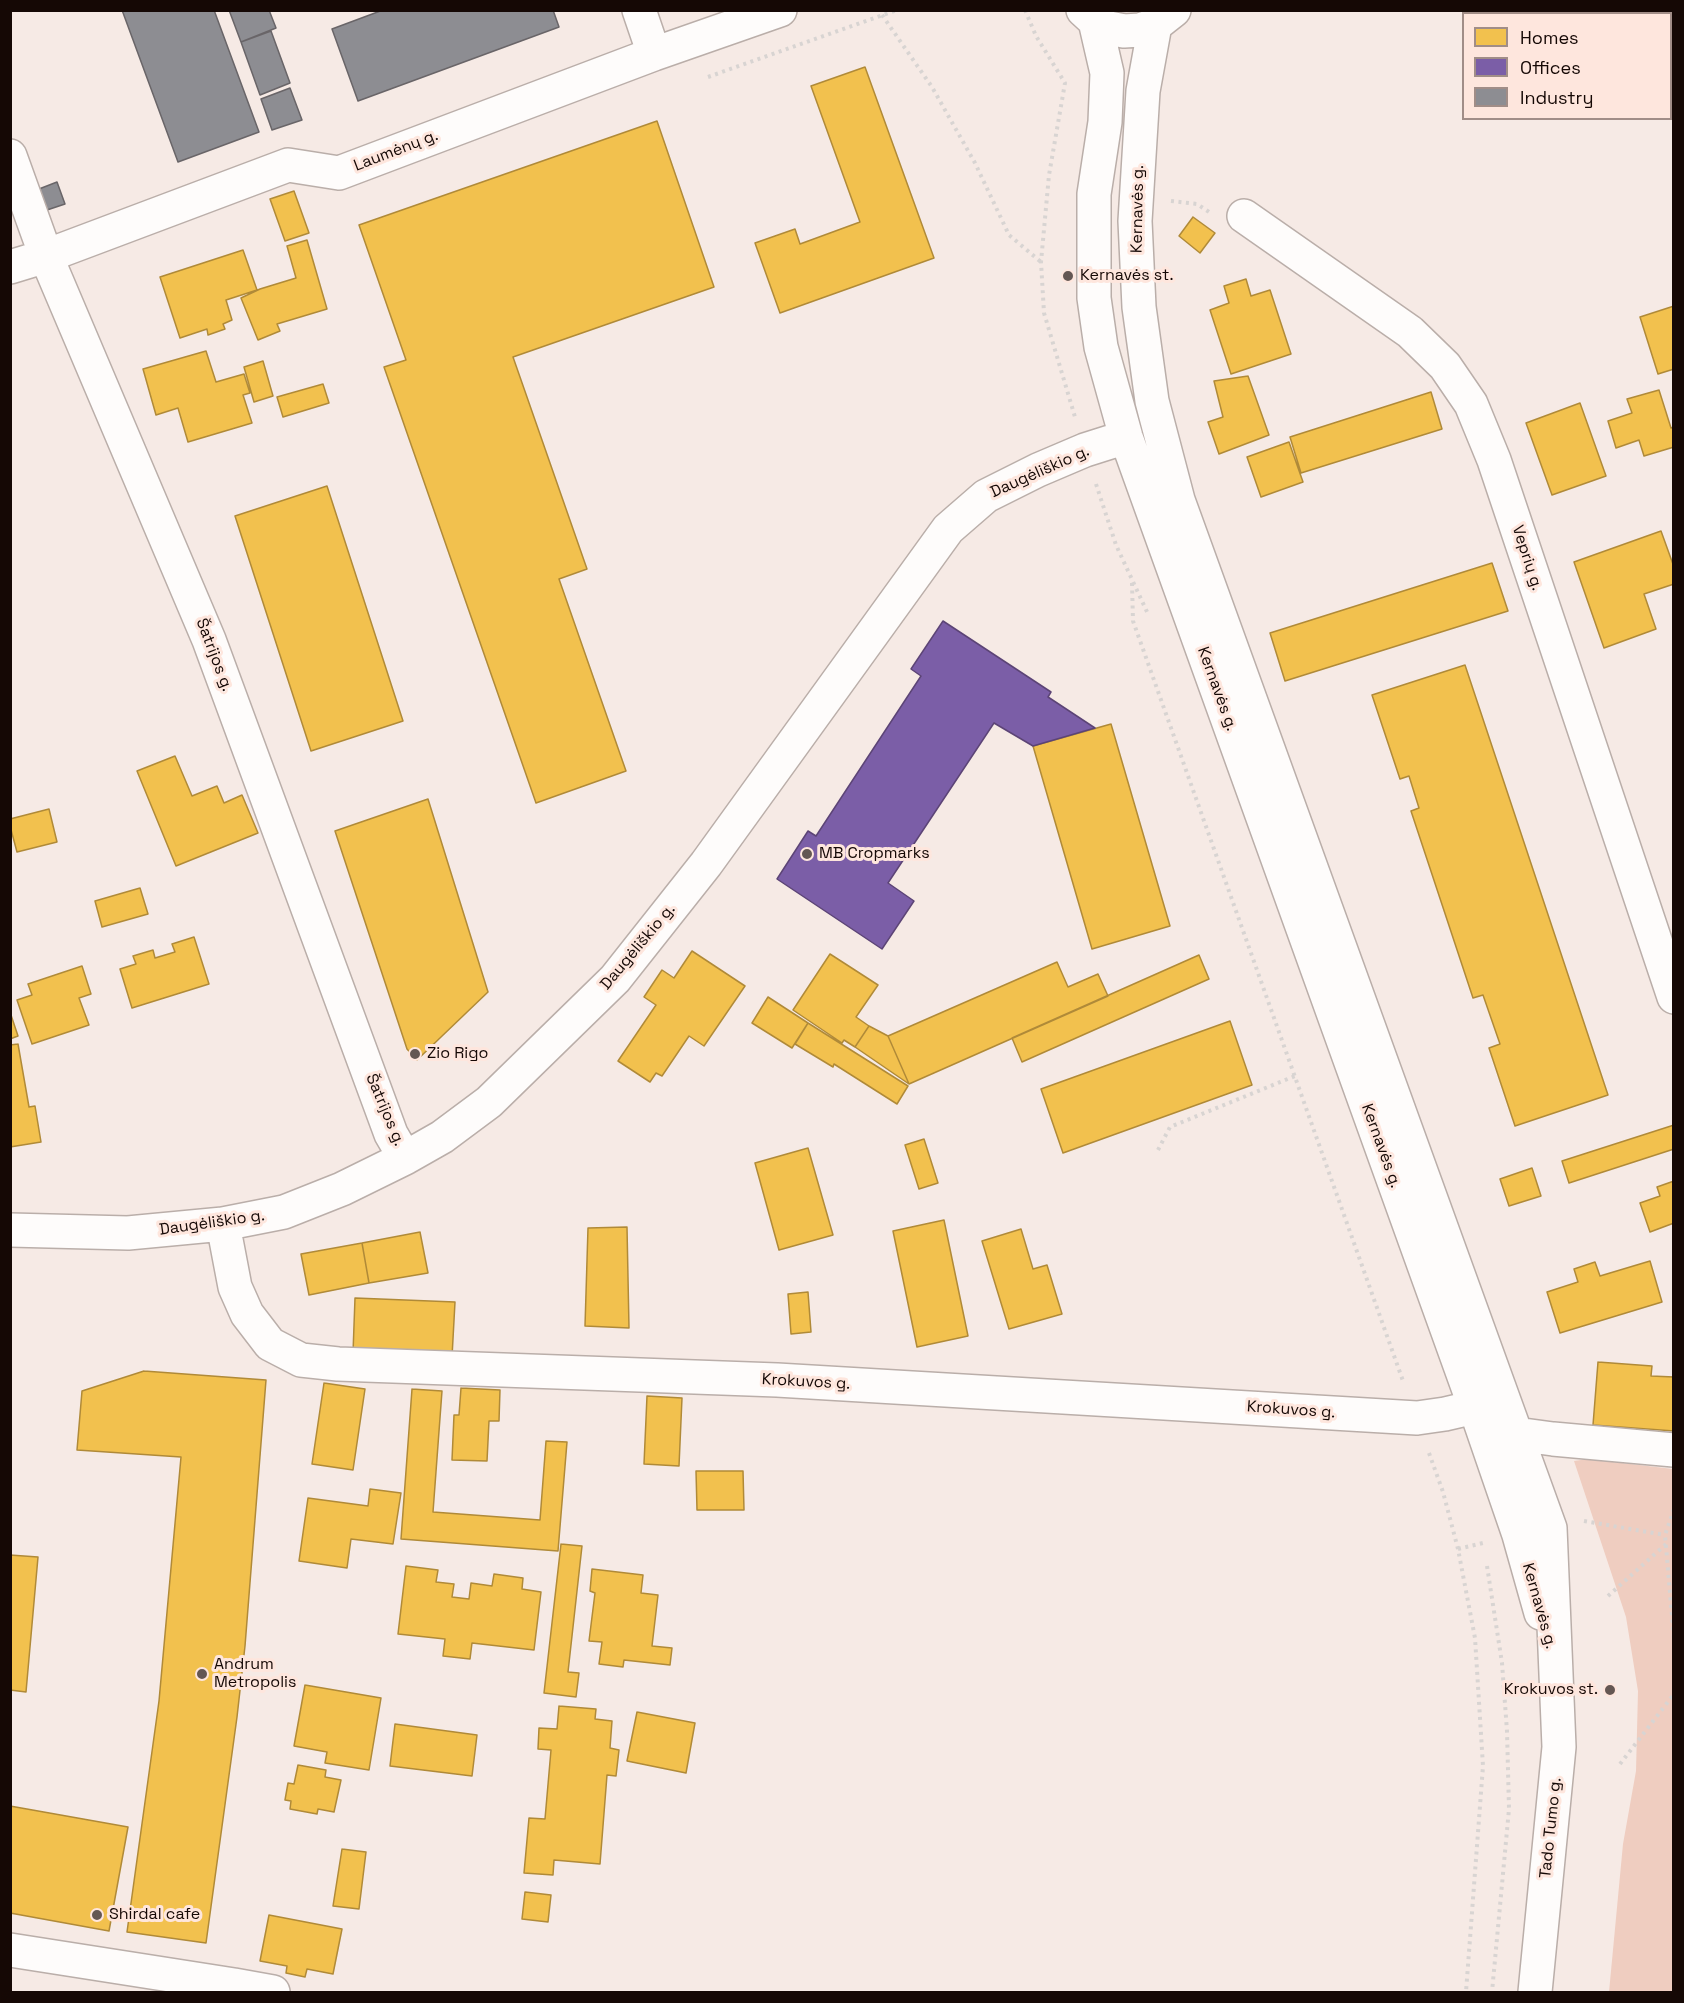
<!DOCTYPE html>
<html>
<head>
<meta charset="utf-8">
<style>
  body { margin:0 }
  #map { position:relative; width:1684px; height:2003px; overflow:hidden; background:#f6eae5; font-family:"Space Grotesk",sans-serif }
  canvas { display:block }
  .frame { position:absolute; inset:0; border:12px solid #150805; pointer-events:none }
  .legend { position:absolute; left:1462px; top:12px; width:210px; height:108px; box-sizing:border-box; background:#fee6dd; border:2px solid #a18d87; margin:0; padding:8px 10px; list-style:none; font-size:18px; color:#150805 }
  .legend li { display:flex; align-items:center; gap:12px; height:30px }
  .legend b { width:30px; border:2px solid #a18d87 }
</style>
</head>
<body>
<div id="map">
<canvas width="1684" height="2003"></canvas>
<div class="frame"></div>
<ul class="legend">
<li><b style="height:16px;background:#f2c14e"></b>Homes</li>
<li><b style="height:16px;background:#7b5ea7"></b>Offices</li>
<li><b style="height:16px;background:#8d8d92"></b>Industry</li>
</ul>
</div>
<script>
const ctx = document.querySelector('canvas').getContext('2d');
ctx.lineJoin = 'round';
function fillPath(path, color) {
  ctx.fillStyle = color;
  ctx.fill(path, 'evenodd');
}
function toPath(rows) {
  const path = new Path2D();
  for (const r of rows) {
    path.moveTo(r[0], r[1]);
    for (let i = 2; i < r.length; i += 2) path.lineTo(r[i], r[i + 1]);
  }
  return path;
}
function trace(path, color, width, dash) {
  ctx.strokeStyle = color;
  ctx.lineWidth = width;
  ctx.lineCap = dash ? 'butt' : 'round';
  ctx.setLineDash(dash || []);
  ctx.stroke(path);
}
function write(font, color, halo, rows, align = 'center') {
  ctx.font = font + ' "Space Grotesk",sans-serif';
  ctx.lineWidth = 6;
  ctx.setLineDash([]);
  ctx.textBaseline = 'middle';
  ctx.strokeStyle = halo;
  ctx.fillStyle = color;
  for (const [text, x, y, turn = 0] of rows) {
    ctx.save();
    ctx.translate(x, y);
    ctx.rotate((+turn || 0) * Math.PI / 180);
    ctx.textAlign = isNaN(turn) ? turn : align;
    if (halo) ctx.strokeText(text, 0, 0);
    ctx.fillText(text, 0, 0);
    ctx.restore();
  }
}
fillPath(toPath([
  [1588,1459,1673,1469,1673,1992,1609,1992,1623,1844,1636,1771,1638,1691,1626,1617,1574,1461]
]), '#efcdc0');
const homes = toPath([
  [865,67,934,258,780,313,755,243,795,229,800,244,860,222,811,86,865,67],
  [657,121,714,287,513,357,587,569,559,579,626,771,536,803,384,367,406,360,359,225,657,121],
  [294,191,309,233,285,241,270,199,294,191],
  [1193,217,1215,233,1200,253,1179,236,1193,217],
  [307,240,327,309,277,324,280,331,258,340,241,298,260,289,296,278,287,246,307,240],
  [243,250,257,290,226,300,232,320,223,324,225,329,208,335,207,329,180,338,160,277,243,250],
  [1246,279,1251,296,1270,290,1291,354,1231,374,1210,310,1229,303,1224,286,1246,279],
  [1674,306,1674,369,1658,374,1640,317,1674,306],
  [206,351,216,382,244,374,250,393,243,395,252,423,188,442,178,408,156,415,143,369,206,351],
  [263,361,273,396,254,402,244,367,263,361],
  [1248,376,1269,435,1219,454,1208,422,1223,417,1214,381,1248,376],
  [323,384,329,403,283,417,277,397,323,384],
  [1659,390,1671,428,1674,427,1674,447,1644,456,1639,440,1616,448,1608,421,1632,413,1627,399,1659,390],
  [1431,392,1442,429,1301,473,1290,437,1431,392],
  [1580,403,1606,476,1552,495,1526,423,1580,403],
  [1289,442,1303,482,1261,497,1247,457,1289,442],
  [327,486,403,721,311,751,235,516,327,486],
  [1661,531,1674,567,1674,584,1644,594,1656,629,1604,648,1574,562,1661,531],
  [1492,563,1508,611,1285,681,1270,633,1492,563],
  [1465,665,1608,1095,1515,1126,1489,1048,1500,1044,1483,995,1473,998,1411,811,1419,808,1409,776,1400,779,1372,695,1465,665],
  [1111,724,1170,926,1092,949,1033,746,1111,724],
  [175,756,192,796,217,786,224,803,242,795,258,833,176,866,137,771,175,756],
  [428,799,488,992,417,1060,407,1049,335,831,428,799],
  [49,809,57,842,17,852,10,826,10,819,49,809],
  [140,888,148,914,102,927,95,901,140,888],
  [194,937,209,984,132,1008,120,969,136,964,133,956,153,950,155,958,175,952,172,944,194,937],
  [692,951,745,986,704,1046,689,1036,662,1076,656,1073,650,1082,618,1061,656,1005,644,997,662,970,674,978,692,951],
  [830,954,878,985,856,1017,869,1026,855,1047,844,1040,842,1043,793,1010,830,954],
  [1199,955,1209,979,1022,1062,1012,1038,1199,955],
  [1057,962,1068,987,1098,974,1108,996,909,1084,888,1036,1057,962],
  [82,966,91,994,79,998,89,1025,32,1044,17,1000,32,995,28,984,82,966],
  [768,997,808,1023,792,1048,752,1023,768,997],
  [10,1012,18,1036,10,1039,10,1012],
  [1230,1021,1252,1085,1063,1153,1041,1089,1230,1021],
  [808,1023,908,1086,897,1104,834,1064,833,1067,795,1044,808,1023],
  [869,1026,888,1036,909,1084,855,1047,869,1026],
  [18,1044,29,1107,35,1106,41,1142,10,1147,10,1045,18,1044],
  [1674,1125,1674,1149,1569,1183,1562,1161,1674,1125],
  [924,1139,938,1183,919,1189,905,1145,924,1139],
  [808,1148,833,1235,779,1250,755,1163,808,1148],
  [1532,1168,1541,1196,1509,1206,1500,1179,1532,1168],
  [1674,1181,1674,1223,1650,1232,1640,1203,1660,1196,1657,1187,1674,1181],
  [944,1220,968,1336,917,1347,893,1231,944,1220],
  [627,1227,629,1328,585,1326,588,1228,627,1227],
  [1021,1229,1033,1269,1047,1265,1062,1314,1009,1329,982,1241,1021,1229],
  [420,1232,428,1273,369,1283,362,1243,420,1232],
  [362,1243,369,1283,309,1295,301,1254,362,1243],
  [1650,1261,1662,1302,1560,1333,1547,1292,1578,1282,1574,1269,1595,1262,1600,1276,1650,1261],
  [808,1292,811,1332,791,1334,788,1294,808,1292],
  [355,1298,455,1302,452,1357,353,1353,355,1298],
  [1598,1362,1652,1366,1651,1376,1674,1377,1674,1431,1593,1425,1598,1362],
  [144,1371,266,1380,245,1646,237,1717,206,1943,127,1932,159,1701,181,1457,77,1450,82,1391,144,1371],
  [324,1383,365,1389,353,1470,312,1464,324,1383],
  [461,1388,500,1390,499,1421,489,1421,487,1461,452,1460,454,1415,459,1415,461,1388],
  [412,1389,442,1391,433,1512,540,1520,546,1441,567,1442,558,1551,401,1539,412,1389],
  [647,1396,682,1398,679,1466,644,1464,647,1396],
  [696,1471,743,1471,744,1510,697,1510,696,1471],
  [370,1489,401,1493,393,1544,351,1539,347,1568,299,1561,308,1498,368,1506,370,1489],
  [561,1544,582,1546,568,1672,579,1673,576,1697,544,1693,561,1544],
  [10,1555,38,1557,26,1692,10,1690,10,1555],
  [406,1566,438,1570,436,1582,454,1584,452,1597,469,1599,471,1583,492,1586,494,1574,523,1578,522,1589,541,1592,534,1650,472,1643,470,1659,443,1656,445,1639,398,1634,406,1566],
  [592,1569,643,1575,641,1593,658,1595,652,1646,672,1648,670,1665,624,1660,623,1667,599,1664,602,1642,589,1641,595,1593,590,1591,592,1569],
  [305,1685,381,1698,369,1770,325,1763,327,1752,294,1746,305,1685],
  [559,1706,596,1709,595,1719,612,1721,610,1748,619,1750,616,1776,607,1775,600,1864,554,1860,553,1875,524,1873,529,1818,545,1819,551,1750,538,1749,539,1728,557,1729,559,1706],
  [637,1712,695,1723,686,1773,627,1761,637,1712],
  [395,1724,477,1735,472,1776,390,1766,395,1724],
  [298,1765,326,1770,325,1777,341,1780,334,1812,318,1809,317,1814,290,1809,291,1801,285,1800,288,1783,294,1784,298,1765],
  [10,1806,128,1827,109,1931,10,1913,10,1806],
  [342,1849,366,1852,359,1909,333,1906,342,1849],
  [525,1892,551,1895,548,1922,522,1919,525,1892],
  [269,1915,342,1929,333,1974,307,1969,305,1977,286,1973,287,1966,260,1961,269,1915]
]);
fillPath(homes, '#f2c14e');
trace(homes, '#b08a38', 1.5);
const offices = toPath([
  [943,621,1051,692,1048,697,1095,728,1033,746,994,723,888,883,914,901,882,949,777,879,808,831,816,836,921,676,911,669,943,621]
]);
fillPath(offices, '#7b5ea7');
trace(offices, '#5c4476', 1.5);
const industry = toPath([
  [122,10,214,10,259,132,178,162,122,10],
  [229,10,269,10,276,28,241,42,229,10],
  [383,10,553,10,559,27,358,101,332,29,383,10],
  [271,31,290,83,260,95,241,42,271,31],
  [290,88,302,120,272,130,261,99,290,88],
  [57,182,65,204,47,210,39,189,57,182]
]);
fillPath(industry, '#8d8d92');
trace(industry, '#696568', 1.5);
const minor = toPath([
  [639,10,654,54],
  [1083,10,1095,21,1109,28,1124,31,1140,30,1155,25,1174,10],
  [1095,21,1107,73,1105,122,1094,194,1094,298,1101,347,1126,437,1475,1407,1519,1535,1541,1613],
  [1155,25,1143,91,1135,221,1139,307,1152,401,1178,500,1550,1528,1559,1747,1535,1992],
  [10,156,46,256,209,640,391,1134,405,1158],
  [1244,216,1410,332,1445,366,1471,404,1494,460,1674,997],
  [10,267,46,256,288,165,339,173,654,54,780,10],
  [223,1224,235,1287,247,1314,270,1344,301,1360,338,1364,777,1380,1417,1418,1445,1414,1475,1407],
  [10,1230,128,1233,223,1224,284,1212,342,1189,405,1158,442,1137,489,1102,615,979,706,864,948,529,986,496,1038,470,1085,450,1126,437],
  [1516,1434,1553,1439,1674,1450],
  [10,1950,234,1985,273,1992]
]);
trace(minor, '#baaea9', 36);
trace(toPath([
  [1025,10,1036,36,1065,83,1049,175,1041,262,1044,313,1075,417],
  [882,15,932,87,975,163,1009,235,1041,262],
  [708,77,897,10],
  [1171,201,1197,204,1209,212],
  [1096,484,1116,545,1148,614],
  [1132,583,1133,621,1403,1381],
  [1158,1150,1170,1127,1295,1076],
  [1429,1453,1443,1492,1458,1549,1475,1638,1483,1766,1466,1992],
  [1674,1509,1665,1535,1674,1639],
  [1584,1521,1665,1535],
  [1458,1549,1483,1543],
  [1487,1566,1502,1663,1507,1731,1509,1809,1492,1992],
  [1608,1596,1666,1544],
  [1620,1764,1674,1694]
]), '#d8d4d2', 4, [3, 4.5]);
trace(minor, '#fefcfb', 33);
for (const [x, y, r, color] of [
  [1068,276,6,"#645753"],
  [807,854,6,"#645753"],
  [415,1054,6,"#645753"],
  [202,1674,6,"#645753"],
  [1610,1690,6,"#645753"],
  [97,1915,6,"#645753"]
]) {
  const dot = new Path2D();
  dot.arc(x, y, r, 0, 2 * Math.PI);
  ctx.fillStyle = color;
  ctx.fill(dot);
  trace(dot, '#fee6dd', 2);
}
write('16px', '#150805', '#fee6dd', [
  ["Laumėnų g.",396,151,-21],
  ["Kernavės g.",1138,209,-89],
  ["Daugėliškio g.",1040,472,-24],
  ["Veprių g.",1527,558,72],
  ["Šatrijos g.",214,655,69],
  ["Kernavės g.",1217,689,70],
  ["Daugėliškio g.",638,947,-50],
  ["Šatrijos g.",385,1110,67],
  ["Kernavės g.",1381,1146,70],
  ["Daugėliškio g.",212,1223,-8],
  ["Krokuvos g.",806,1382,3],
  ["Krokuvos g.",1291,1410,4],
  ["Kernavės g.",1539,1606,74],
  ["Tado Tumo g.",1551,1828,-84]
]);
write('16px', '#150805', '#fee6dd', [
  ["Kernavės st.",1080,276],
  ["MB Cropmarks",819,854],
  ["Zio Rigo",427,1054],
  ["Andrum",214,1665],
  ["Metropolis",214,1683],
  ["Krokuvos st.",1598,1690,"right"],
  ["Shirdal cafe",109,1915]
], 'left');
</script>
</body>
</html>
